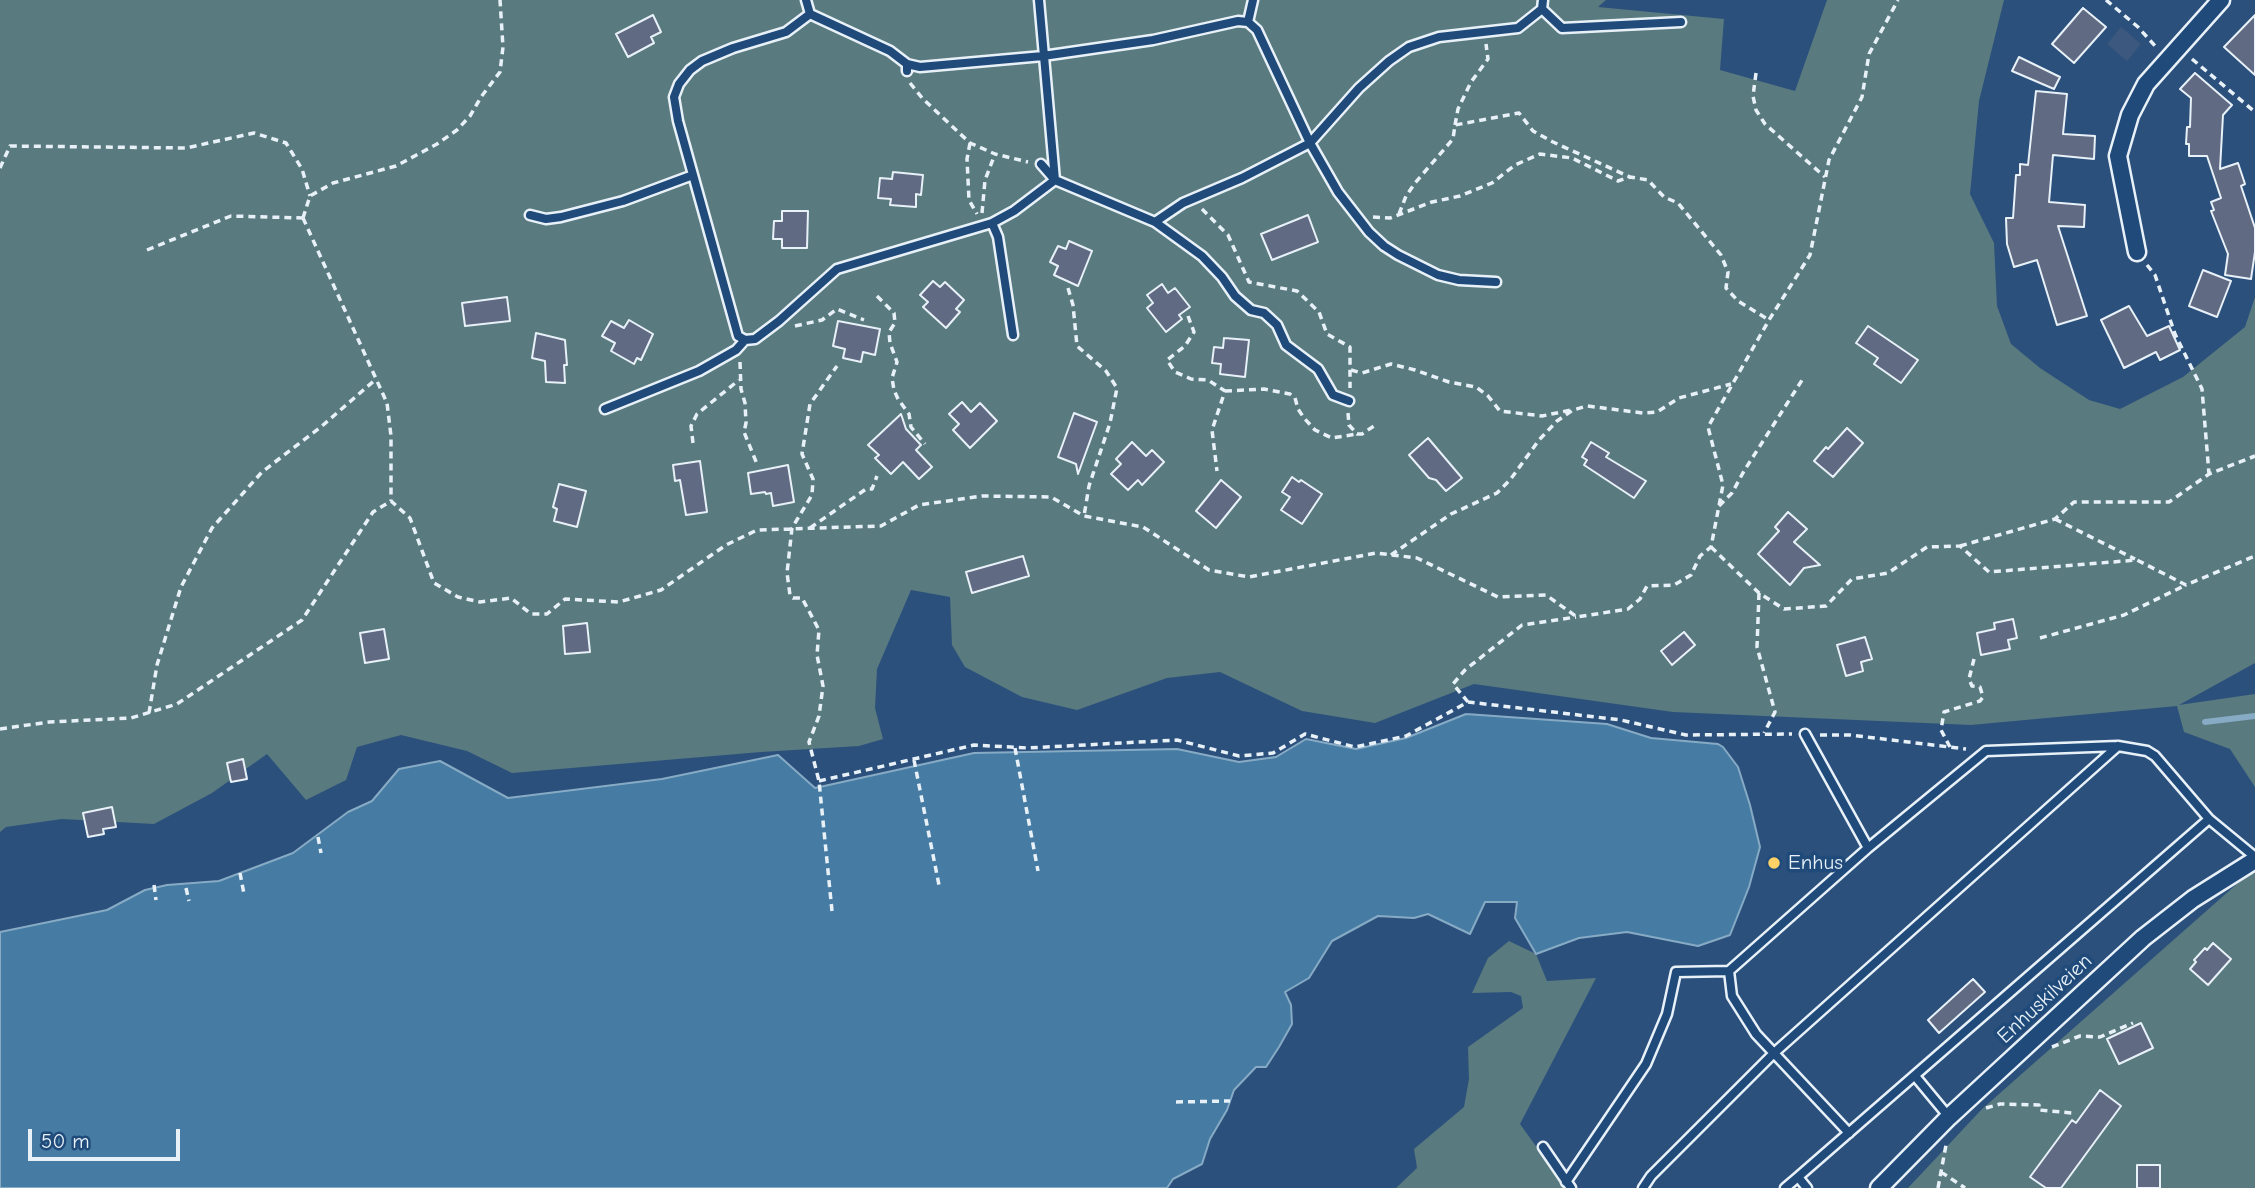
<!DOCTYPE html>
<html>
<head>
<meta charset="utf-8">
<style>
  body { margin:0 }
  #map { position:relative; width:2255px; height:1188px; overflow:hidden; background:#2c507c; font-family:"Comic Neue",sans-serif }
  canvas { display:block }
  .scale { position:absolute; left:28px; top:1129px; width:152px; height:32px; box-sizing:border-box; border:4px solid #e8f1f8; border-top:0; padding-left:9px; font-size:21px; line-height:24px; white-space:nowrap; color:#e8f1f8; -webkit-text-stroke:5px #1f4a7a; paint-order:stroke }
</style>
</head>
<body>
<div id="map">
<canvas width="2255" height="1188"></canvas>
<div class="scale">50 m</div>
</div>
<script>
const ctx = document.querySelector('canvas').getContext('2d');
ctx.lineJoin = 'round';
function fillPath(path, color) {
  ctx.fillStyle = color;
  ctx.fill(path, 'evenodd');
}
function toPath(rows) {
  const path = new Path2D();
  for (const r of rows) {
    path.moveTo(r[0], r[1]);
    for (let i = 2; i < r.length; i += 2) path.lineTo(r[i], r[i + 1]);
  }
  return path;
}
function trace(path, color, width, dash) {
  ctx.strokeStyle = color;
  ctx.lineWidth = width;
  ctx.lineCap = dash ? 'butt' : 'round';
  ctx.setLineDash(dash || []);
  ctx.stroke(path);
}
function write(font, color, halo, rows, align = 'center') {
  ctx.font = font + ' "Comic Neue",sans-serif';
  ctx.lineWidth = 7;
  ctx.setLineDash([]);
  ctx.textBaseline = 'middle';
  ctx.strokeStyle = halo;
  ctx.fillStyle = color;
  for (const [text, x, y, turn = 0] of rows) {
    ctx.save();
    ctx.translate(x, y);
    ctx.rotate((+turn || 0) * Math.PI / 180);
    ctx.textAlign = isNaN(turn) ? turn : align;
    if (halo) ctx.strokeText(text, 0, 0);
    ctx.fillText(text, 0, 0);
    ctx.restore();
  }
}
fillPath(toPath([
  [2121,27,2141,44,2127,61,2107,44]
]), '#3c587e');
fillPath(toPath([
  [0,0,1606,0,1598,7,1724,19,1720,70,1795,91,1827,0,2004,0,1979,101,1970,194,1994,243,1997,306,2011,344,2040,368,2089,400,2120,409,2183,377,2245,327,2255,297,2255,663,2179,705,2255,694,2255,787,2230,749,2184,732,2177,706,1971,725,1673,712,1474,684,1375,723,1302,711,1220,672,1167,678,1077,710,1022,697,965,667,952,645,950,597,911,590,877,669,875,708,883,739,859,746,761,752,512,773,467,751,401,735,357,747,346,780,306,800,267,754,212,793,154,824,62,819,6,827,0,832],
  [2255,868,2255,1188,1908,1188,1982,1109],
  [1509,941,1536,954,1547,981,1596,978,1520,1124,1566,1188,1396,1188,1417,1168,1414,1149,1464,1107,1469,1079,1468,1047,1523,1008,1521,996,1511,992,1472,993,1488,958]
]), '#597a7f');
const water = toPath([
  [1466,714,1607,724,1651,738,1718,744,1723,747,1738,767,1750,805,1760,847,1749,887,1730,935,1698,946,1627,932,1579,938,1536,954,1515,918,1517,902,1485,902,1470,934,1428,914,1414,918,1378,916,1332,941,1309,978,1285,992,1291,1005,1292,1024,1279,1047,1266,1067,1256,1067,1234,1090,1227,1110,1210,1139,1202,1164,1173,1179,1167,1188,0,1188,0,932,107,910,145,890,167,885,219,881,293,853,348,812,372,801,399,769,440,761,508,798,662,779,778,755,815,788,974,753,1177,749,1239,762,1276,757,1306,739,1356,749,1406,738,1466,714]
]);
fillPath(water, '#467ca3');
trace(water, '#87abc5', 2);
trace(toPath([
  [2205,722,2255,716]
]), '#87abc5', 6);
const building = toPath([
  [2083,8,2106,27,2074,63,2052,44,2083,8],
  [653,15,661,32,651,37,654,43,628,57,616,34,653,15],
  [2255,15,2255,75,2224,47,2255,15],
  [2019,57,2060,77,2054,89,2012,71,2019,57],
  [2195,73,2232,105,2223,115,2220,169,2238,163,2245,184,2241,186,2255,228,2255,252,2251,279,2225,275,2228,254,2211,211,2214,210,2211,202,2221,198,2207,156,2189,156,2189,144,2186,144,2187,127,2190,127,2191,98,2180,89,2195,73],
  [2036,91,2067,94,2063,134,2095,136,2094,159,2053,155,2049,202,2085,205,2084,227,2058,226,2087,316,2057,325,2037,260,2014,267,2007,244,2006,218,2013,218,2016,175,2020,175,2020,164,2028,165,2036,91],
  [893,172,923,175,921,195,916,194,916,207,890,205,891,199,878,198,880,178,892,179,893,172],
  [782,211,808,211,807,248,782,248,782,239,773,239,774,221,782,221,782,211],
  [1308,215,1318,242,1272,260,1261,234,1308,215],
  [1069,241,1092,251,1078,286,1054,275,1058,266,1050,262,1058,246,1066,249,1069,241],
  [2203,270,2231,281,2217,317,2189,306,2203,270],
  [933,281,940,287,945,282,964,300,956,309,960,312,946,328,923,307,928,302,920,295,933,281],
  [1162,284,1168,293,1175,288,1190,307,1179,315,1182,319,1166,332,1147,308,1153,303,1147,295,1162,284],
  [507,297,510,321,465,326,462,303,507,297],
  [2129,306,2147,336,2169,326,2180,350,2160,360,2156,352,2124,368,2101,320,2129,306],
  [629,320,653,334,641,360,637,358,634,364,611,351,615,343,602,336,611,321,624,328,629,320],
  [838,321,880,329,875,355,863,352,861,362,843,358,845,349,833,346,838,321],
  [1868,326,1918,360,1901,383,1874,364,1878,358,1856,343,1868,326],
  [536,333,565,340,567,365,564,365,565,383,546,382,545,361,532,358,536,333],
  [1224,338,1249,340,1245,377,1220,374,1221,364,1212,363,1214,347,1223,348,1224,338],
  [962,402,971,412,980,403,997,421,970,448,953,430,959,424,949,414,962,402],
  [1074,413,1097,422,1078,474,1076,464,1058,457,1074,413],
  [901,414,906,429,921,445,916,450,932,467,919,479,903,462,891,474,875,458,879,455,868,445,901,414],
  [1847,428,1863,443,1833,477,1814,461,1826,447,1828,449,1847,428],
  [1428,438,1462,478,1446,491,1436,480,1429,478,1409,455,1428,438],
  [1132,442,1146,456,1152,450,1164,462,1142,485,1138,480,1128,490,1111,474,1121,464,1116,459,1132,442],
  [1591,442,1609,453,1606,457,1646,481,1634,498,1584,465,1587,460,1582,457,1591,442],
  [700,461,707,512,686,515,680,480,675,481,673,465,700,461],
  [788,465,794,502,773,506,771,493,766,494,765,492,751,494,748,473,788,465],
  [1292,477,1299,482,1301,480,1322,494,1302,524,1281,510,1290,497,1282,492,1292,477],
  [1221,480,1241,497,1216,528,1196,511,1221,480],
  [559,484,586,491,577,527,554,521,557,509,553,507,559,484],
  [1788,512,1807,529,1794,542,1820,565,1804,568,1790,585,1758,554,1779,531,1775,527,1788,512],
  [1023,556,1029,576,972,593,966,572,1023,556],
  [2013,619,2017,638,2008,640,2010,649,1981,655,1977,633,1995,629,1994,623,2013,619],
  [587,623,590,652,565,654,563,626,587,623],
  [384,629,389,659,365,663,360,633,384,629],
  [1684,632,1695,645,1672,665,1661,651,1684,632],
  [1865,637,1872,659,1861,662,1863,671,1846,676,1837,645,1865,637],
  [243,759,247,779,231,782,227,763,243,759],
  [112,807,116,827,103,829,104,834,88,837,83,813,112,807],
  [2213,943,2231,959,2208,985,2190,969,2196,962,2194,960,2205,948,2207,950,2213,943],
  [1973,979,1985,992,1939,1033,1928,1020,1973,979],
  [2141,1023,2153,1048,2119,1064,2107,1039,2141,1023],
  [2100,1090,2121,1106,2061,1188,2046,1188,2030,1177,2072,1120,2076,1123,2100,1090],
  [2137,1165,2160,1165,2160,1188,2137,1188,2137,1165]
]);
fillPath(building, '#606a82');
trace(building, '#e8f1f8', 2);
const lane = toPath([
  [806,0,810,14,890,51,907,64,907,71],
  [1542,9,1562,28,1681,22],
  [810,14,786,32,733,48,702,61,690,70,679,84,674,97,678,121,738,336,745,340,755,339,779,321,837,269,992,223,1014,211,1055,180,1039,0],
  [1248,22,1253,0],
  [907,64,920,67,1043,56,1153,40,1238,21,1248,22,1257,30,1310,143,1359,88,1389,61,1409,47,1439,37,1518,28,1542,9,1543,0],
  [1041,164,1055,180,1155,222,1183,203,1242,178,1310,143,1338,192,1369,232,1384,246,1398,255,1438,275,1459,280,1496,282],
  [530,215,546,219,561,217,623,201,693,175],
  [1155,222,1202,256,1222,277,1235,296,1251,310,1264,313,1277,325,1286,345,1318,369,1333,395,1349,401],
  [992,223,998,237,1013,335],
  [605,409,699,371,736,350,745,340],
  [1805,734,1868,848],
  [1729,971,1732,996,1756,1034,1849,1133],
  [1915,1076,1949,1117],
  [1543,1147,1571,1188],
  [1566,1182,1646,1064,1667,1014,1676,972,1729,971,1868,848,1986,751,2118,746,2147,751,2155,756,2209,819,2255,857],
  [1643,1188,1651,1176,1774,1053,2118,746],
  [1785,1188,1798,1177],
  [1807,1188,1798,1177,2209,819]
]);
const street = toPath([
  [2137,252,2118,156,2130,115,2146,84,2221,0],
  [1879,1188,1949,1117,2143,938,2193,899,2255,860]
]);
trace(lane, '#e8f1f8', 13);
trace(street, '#e8f1f8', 21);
trace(toPath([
  [2106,0,2138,27,2156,47],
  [2192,59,2255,112],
  [1756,73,1753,96,1756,110,1765,124,1825,177],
  [910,83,923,99,970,143,995,154,1028,162],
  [1455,125,1458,109,1471,82,1488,59,1486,44],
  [970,143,967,159,969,200,977,214],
  [0,168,10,146,186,148,254,133,286,143,302,169,310,196],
  [1202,209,1228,235,1249,282,1297,291,1319,312,1327,334,1350,347,1350,388],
  [982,213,985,180,995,154],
  [1399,214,1406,196,1415,183,1453,139,1455,125,1519,113,1533,131,1553,142,1630,177],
  [1373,217,1390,218,1432,202,1460,196,1492,183,1515,165,1540,154,1572,158,1618,181,1630,177,1648,180,1664,197,1678,203,1721,255,1728,272,1726,288,1738,301,1769,320],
  [303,218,310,196,333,183,396,166,437,144,457,130,470,116,481,97,500,72,503,47,500,0],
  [303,218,387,403,391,436,391,501],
  [147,250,231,216,303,218],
  [2147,265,2155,275,2175,334,2202,389,2209,474],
  [1068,288,1073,305,1077,346,1106,371,1117,388,1110,423,1089,486,1084,516],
  [877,296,894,313,895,323,889,332,890,343,897,362,892,378,894,390,898,399,909,414,911,427,925,444],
  [1188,316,1194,332,1185,346,1167,360,1175,372,1191,379,1208,380,1225,391,1212,430,1217,471],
  [795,326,822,320,837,309,864,320],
  [740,362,741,389,745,403,746,423,744,432,757,464],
  [1351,370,1362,373,1391,364,1415,370,1449,382,1476,387,1488,396,1500,411,1542,416,1571,410],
  [1225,391,1264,389,1290,394,1295,398,1298,409,1304,418,1315,430,1332,438,1357,434],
  [1348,413,1349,425,1357,434,1362,434,1374,426],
  [693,443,691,426,697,414,739,380],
  [1719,506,1732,493,1744,471,1804,377],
  [2055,519,2135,559],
  [810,528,866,489,872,489,877,476],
  [1960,546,2055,519,2074,502,2169,502,2209,474,2255,456],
  [1711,547,1759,593,1784,609,1826,606,1852,579,1888,573,1927,547,1960,546,1989,572,2137,560,2186,585,2255,556],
  [1391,555,1451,514,1497,493,1510,480,1539,440,1557,421,1573,410,1587,406,1643,413,1657,412,1679,398,1731,384],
  [1759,593,1757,647,1775,712,1764,733],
  [2040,638,2124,615,2186,585],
  [1468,702,1453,684,1465,670,1522,625,1576,617],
  [149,713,157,665,181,587,212,528,262,472,322,426,375,380],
  [0,729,49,722,131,718,177,704,302,620,373,512,391,501,410,518,434,583,458,597,480,602,511,598,531,614,547,614,565,599,619,602,661,590,726,545,757,530,881,526,919,505,982,496,1051,497,1084,516,1143,527,1209,570,1249,577,1376,553,1417,558,1498,597,1546,595,1577,617,1628,609,1640,599,1647,586,1674,585,1691,575,1700,556,1711,547,1723,485,1708,427,1769,320,1810,255,1829,160,1862,97,1869,54,1898,0],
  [1820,735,1850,735,1966,749],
  [1950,747,1941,730,1944,712,1980,701,1983,697,1980,687,1972,686,1969,679,1974,659],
  [1015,748,1038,871],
  [914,760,939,885],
  [819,781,974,745,1028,748,1177,740,1239,756,1273,753,1305,734,1355,747,1406,736,1468,702,1621,720,1686,735,1792,734],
  [318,837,321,853],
  [240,873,244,894],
  [154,885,156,900],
  [186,888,189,901],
  [832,911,819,781,809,742,819,716,823,686,817,655,819,630,802,598,793,598,790,595,787,573,792,528,812,495,813,479,802,454,810,404,837,366],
  [2052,1047,2080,1036,2100,1037,2133,1023],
  [1176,1102,1230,1101],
  [1986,1108,2000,1104,2039,1105,2039,1110,2072,1113],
  [1941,1172,1965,1188],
  [1938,1188,1946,1145]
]), '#e8f1f8', 3.5, [7, 5]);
trace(lane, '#1f4a7a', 8);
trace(street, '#1f4a7a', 16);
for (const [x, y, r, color] of [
  [1774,863,7,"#ffd166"]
]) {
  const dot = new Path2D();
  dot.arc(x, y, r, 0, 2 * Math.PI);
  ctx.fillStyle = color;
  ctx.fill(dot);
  trace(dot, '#1f4a7a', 2.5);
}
write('21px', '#e8f1f8', '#1f4a7a', [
  ["Enhus",1788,863]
], 'left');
write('21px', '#e8f1f8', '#1f4a7a', [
  ["Enhuskilveien",2045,999,-43]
]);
</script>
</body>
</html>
